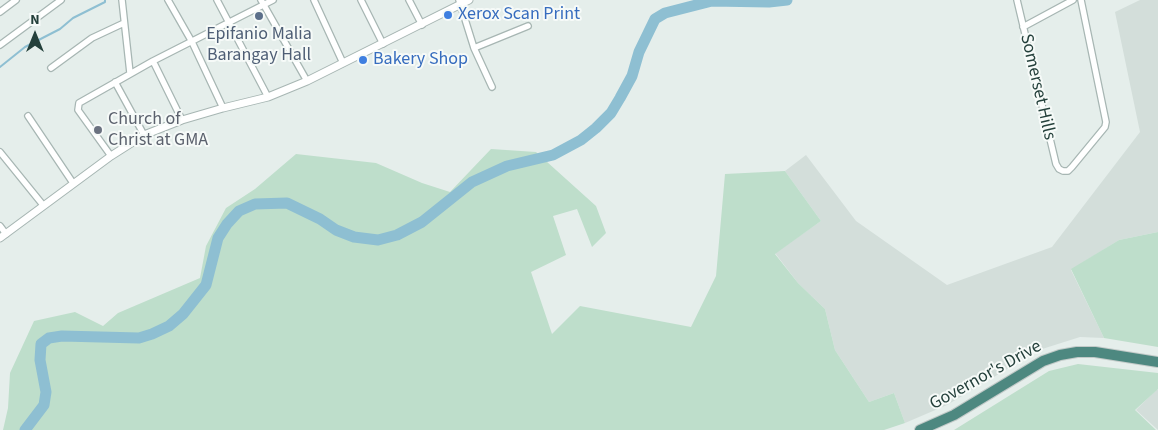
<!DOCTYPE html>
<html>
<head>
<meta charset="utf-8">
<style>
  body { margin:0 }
  #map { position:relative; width:1158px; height:430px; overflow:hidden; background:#e5eeeb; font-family:"Source Sans 3",sans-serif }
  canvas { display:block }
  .north { position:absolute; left:10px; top:10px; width:50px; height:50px; -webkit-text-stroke:4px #f6faf8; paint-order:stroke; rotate:0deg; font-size:14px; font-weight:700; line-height:20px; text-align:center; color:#24403b }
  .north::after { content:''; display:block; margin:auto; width:18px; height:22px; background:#24403b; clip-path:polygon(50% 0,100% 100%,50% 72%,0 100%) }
</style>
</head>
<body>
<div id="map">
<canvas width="1158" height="430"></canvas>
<div class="north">N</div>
</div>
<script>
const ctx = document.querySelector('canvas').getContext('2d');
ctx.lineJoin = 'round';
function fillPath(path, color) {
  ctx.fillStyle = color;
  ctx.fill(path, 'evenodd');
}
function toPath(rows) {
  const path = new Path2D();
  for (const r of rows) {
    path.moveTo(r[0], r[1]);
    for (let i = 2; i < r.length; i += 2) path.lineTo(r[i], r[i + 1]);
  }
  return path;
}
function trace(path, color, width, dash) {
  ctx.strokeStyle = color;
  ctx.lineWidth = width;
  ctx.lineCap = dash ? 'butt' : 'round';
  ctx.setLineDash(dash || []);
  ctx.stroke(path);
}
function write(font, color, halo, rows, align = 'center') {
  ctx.font = font + ' "Source Sans 3",sans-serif';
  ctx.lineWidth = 4;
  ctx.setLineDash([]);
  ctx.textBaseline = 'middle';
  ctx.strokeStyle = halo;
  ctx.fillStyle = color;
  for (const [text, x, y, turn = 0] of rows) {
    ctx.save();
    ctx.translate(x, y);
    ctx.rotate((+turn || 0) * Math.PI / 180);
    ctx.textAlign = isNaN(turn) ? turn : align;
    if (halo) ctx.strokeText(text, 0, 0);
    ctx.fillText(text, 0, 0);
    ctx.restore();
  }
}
fillPath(toPath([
  [1140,0,1158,0,1158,232,1119,240,1071,270,1104,338,1080,337,1039,350,947,405,905,423,894,393,869,402,835,350,825,309,798,283,775,253,821,221,785,171,806,155,856,221,947,285,1052,247,1140,132,1115,12],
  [1157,389,1158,390,1158,430,1136,410]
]), '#d3deda');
fillPath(toPath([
  [491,149,536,152,596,206,606,233,592,247,577,209,553,216,566,255,531,272,552,334,580,306,691,327,716,276,725,174,785,171,821,221,775,254,798,283,825,309,835,350,869,402,894,393,905,423,884,430,3,430,8,408,10,373,34,321,75,312,103,326,118,313,200,278,206,246,226,208,255,189,296,154,376,163,422,183,450,192],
  [1158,232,1158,347,1104,338,1071,269,1119,240],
  [1078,364,1158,373,1158,389,1135,410,1156,430,954,430,1049,371]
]), '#bedecb');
trace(toPath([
  [0,67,25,47,60,29,73,18,105,2,105,0]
]), '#8ebfd2', 2);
trace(toPath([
  [25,430,44,405,46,392,40,360,41,344,49,338,62,336,139,338,152,334,169,326,183,314,206,285,218,238,227,224,239,211,255,204,287,203,320,219,336,230,354,237,378,240,397,235,422,222,472,182,507,166,553,155,581,140,596,128,611,113,620,98,632,76,639,52,655,19,665,13,712,1,769,2,787,0]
]), '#8ebfd2', 11);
const minor = toPath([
  [122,0,130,73],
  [168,0,192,42,223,108],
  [217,0,268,97],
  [261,0,307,81],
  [314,0,343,63],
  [361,0,383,44],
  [409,0,422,25],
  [459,0,474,48,492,87],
  [1017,0,1056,164,1059,169,1063,171,1068,171,1072,167,1105,127,1106,122,1081,0],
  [0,12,16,0],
  [1023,27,1073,0],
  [0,45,61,0],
  [474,48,528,26],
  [153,61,182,120],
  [51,68,92,38,124,23],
  [115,82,144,135],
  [28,116,73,183],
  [0,152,43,205],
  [111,156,78,110,79,103,153,61,273,0],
  [0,226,6,234]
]);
const tertiary = toPath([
  [0,238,111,156,144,135,182,120,223,108,268,97,307,81,469,0]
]);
const trunk = toPath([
  [920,430,954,415,1043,361,1060,355,1077,352,1095,352,1158,362]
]);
trace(minor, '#a7b6b3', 8);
trace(tertiary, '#a7b6b3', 9);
trace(trunk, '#c2cac8', 12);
trace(minor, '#fff', 5.5);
trace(tertiary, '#fff', 7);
trace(trunk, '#4d8880', 10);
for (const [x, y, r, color] of [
  [448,15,5,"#3f7fe0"],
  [259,16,5,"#5c6f8a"],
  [363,60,5,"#3f7fe0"],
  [98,130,5,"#6b7280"]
]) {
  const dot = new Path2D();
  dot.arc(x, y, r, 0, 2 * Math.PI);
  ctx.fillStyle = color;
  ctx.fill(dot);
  trace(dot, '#f6faf8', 2);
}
write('18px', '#366cbe', '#f6faf8', [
  ["Xerox Scan Print",458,15],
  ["Bakery Shop",373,60]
], 'left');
write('18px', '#4e5e75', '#f6faf8', [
  ["Epifanio Malia",259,35],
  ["Barangay Hall",259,56]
]);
write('18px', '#24403b', '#f6faf8', [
  ["Somerset Hills",1037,87,77],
  ["Governor's Drive",986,376,-29]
]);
write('18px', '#5b616d', '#f6faf8', [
  ["Church of",108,120],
  ["Christ at GMA",108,141]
], 'left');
</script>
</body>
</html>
